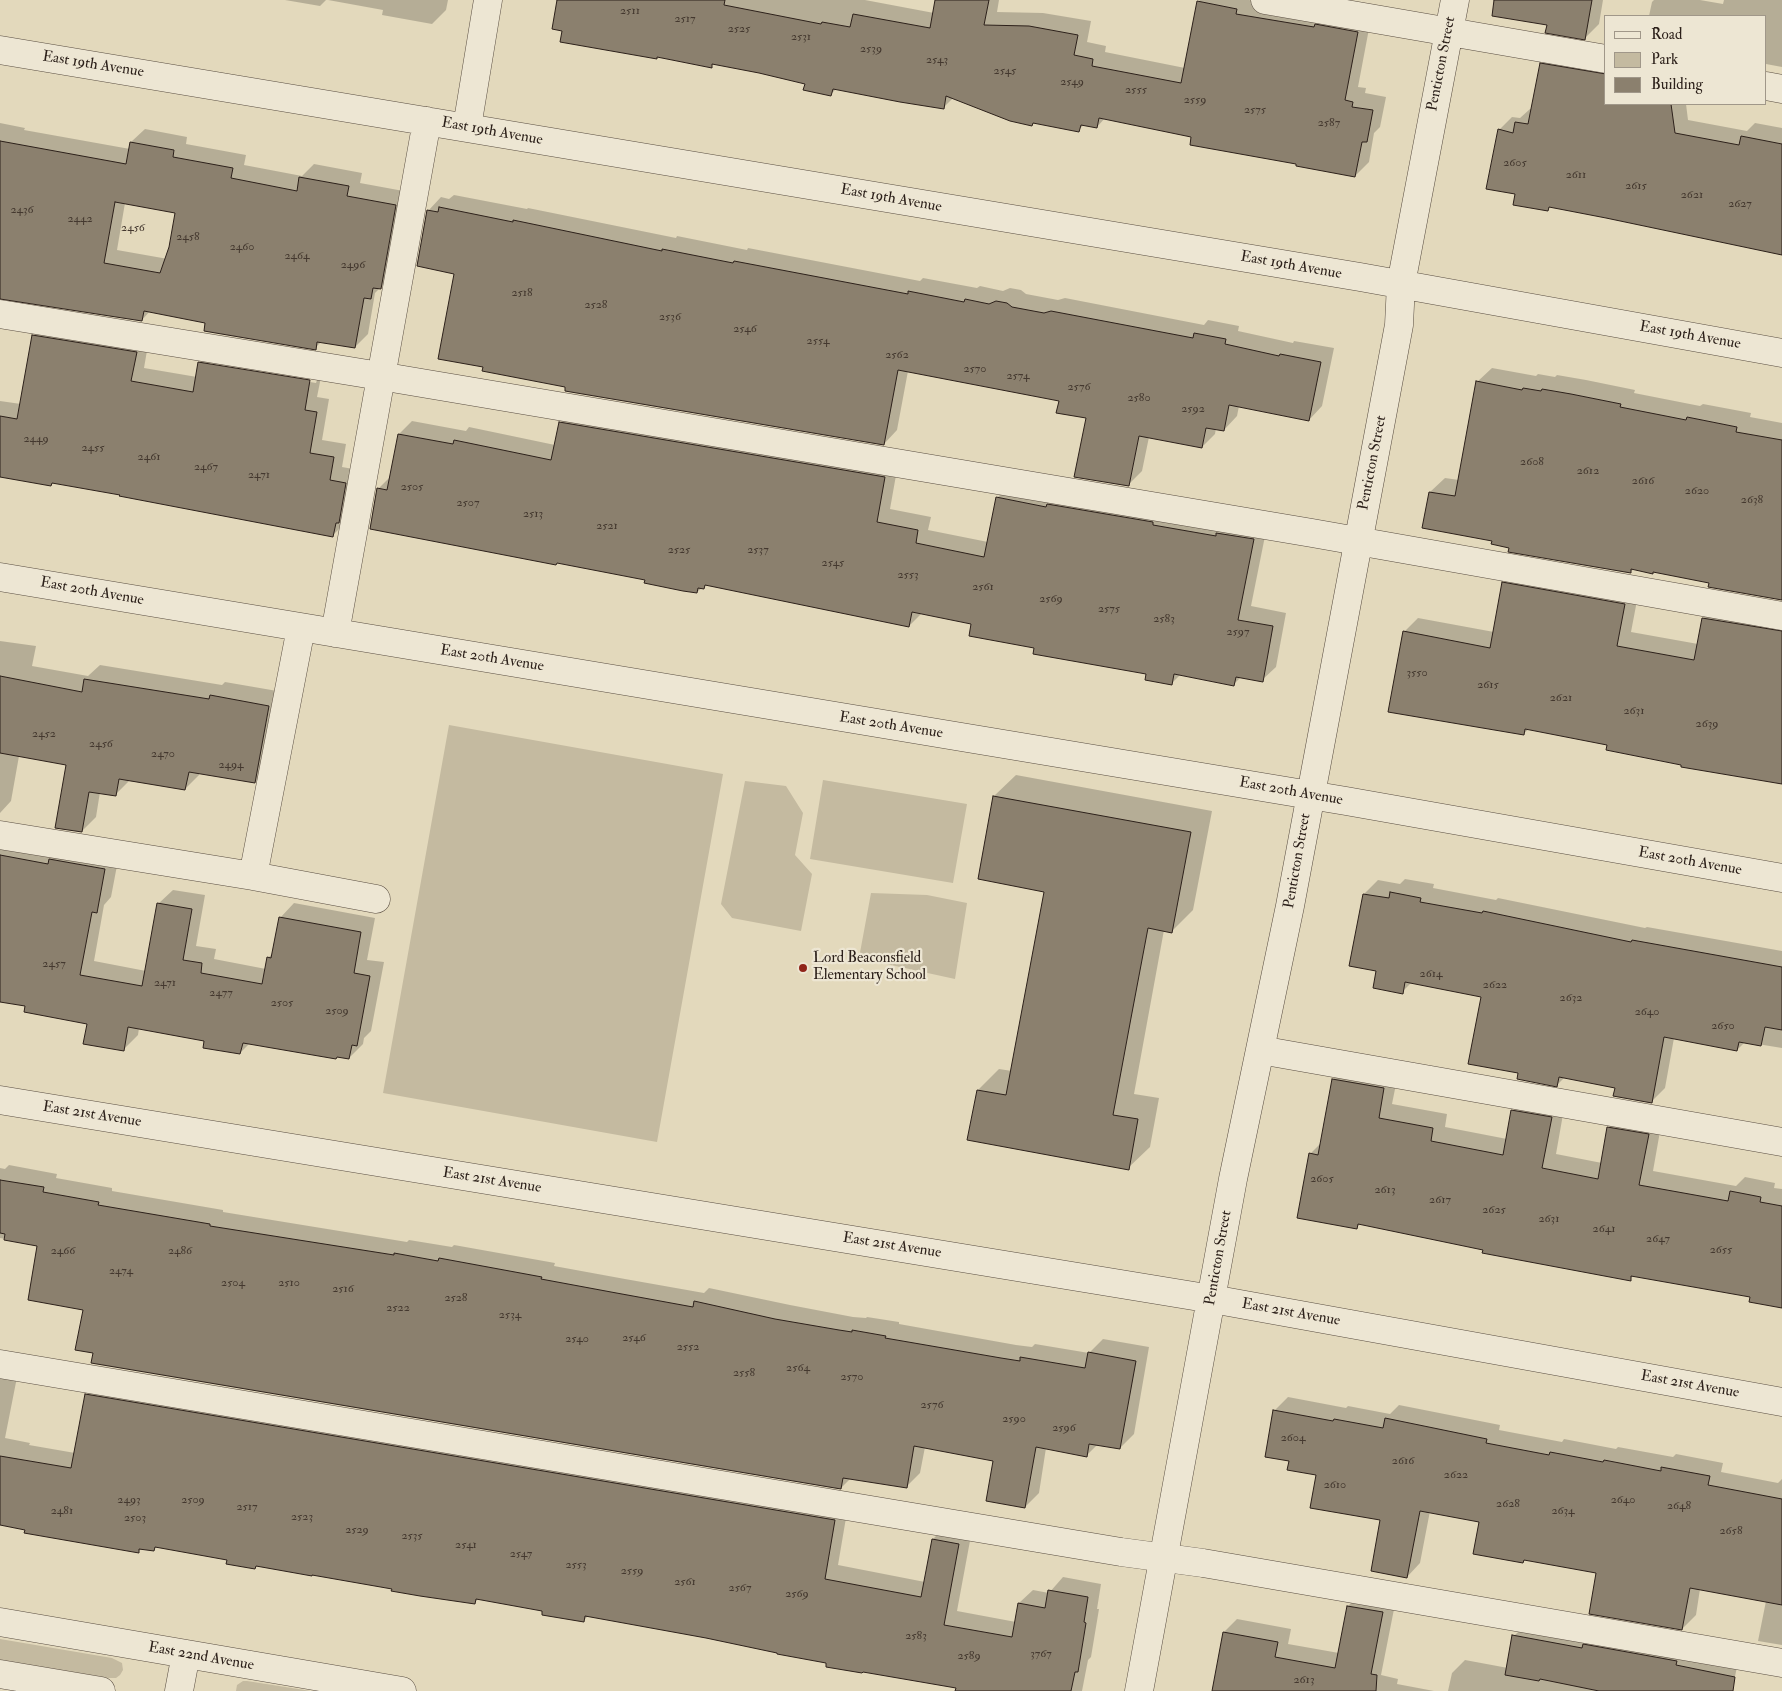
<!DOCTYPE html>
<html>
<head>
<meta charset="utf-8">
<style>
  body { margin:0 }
  #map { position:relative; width:1782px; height:1691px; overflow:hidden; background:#e3d9bc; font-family:"IM FELL Double Pica",serif }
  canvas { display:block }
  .legend { position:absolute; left:1604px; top:15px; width:162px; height:90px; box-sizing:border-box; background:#ede6d3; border:1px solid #a09789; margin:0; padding:6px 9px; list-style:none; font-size:15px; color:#2c201a }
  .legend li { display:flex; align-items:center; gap:10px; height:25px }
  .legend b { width:25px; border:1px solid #a09789 }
</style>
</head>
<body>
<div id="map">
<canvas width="1782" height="1691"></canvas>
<ul class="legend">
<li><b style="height:6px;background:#ede6d3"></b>Road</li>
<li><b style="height:14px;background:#c4baa0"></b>Park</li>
<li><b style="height:14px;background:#8b806e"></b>Building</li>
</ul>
</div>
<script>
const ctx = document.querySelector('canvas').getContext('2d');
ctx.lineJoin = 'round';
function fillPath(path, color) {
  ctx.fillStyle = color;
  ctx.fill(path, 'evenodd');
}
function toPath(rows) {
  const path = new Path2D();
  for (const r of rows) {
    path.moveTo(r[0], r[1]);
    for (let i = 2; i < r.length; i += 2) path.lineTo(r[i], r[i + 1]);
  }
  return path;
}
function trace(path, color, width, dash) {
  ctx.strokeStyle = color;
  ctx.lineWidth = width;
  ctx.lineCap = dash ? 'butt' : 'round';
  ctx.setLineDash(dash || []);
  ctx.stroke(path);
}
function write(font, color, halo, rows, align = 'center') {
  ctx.font = font + ' "IM FELL Double Pica",serif';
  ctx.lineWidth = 4.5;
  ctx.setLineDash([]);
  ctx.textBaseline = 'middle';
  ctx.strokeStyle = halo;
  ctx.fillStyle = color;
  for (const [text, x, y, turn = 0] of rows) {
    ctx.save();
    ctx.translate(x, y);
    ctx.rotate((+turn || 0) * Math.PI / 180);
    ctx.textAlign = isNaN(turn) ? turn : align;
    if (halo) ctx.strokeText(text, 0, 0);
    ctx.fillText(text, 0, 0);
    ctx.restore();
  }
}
fillPath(toPath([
  [449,725,723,774,657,1142,383,1093],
  [823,780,967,804,953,883,810,859],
  [745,781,786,786,803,813,795,855,812,874,801,931,732,918,721,904],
  [871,893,927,895,967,903,955,979,859,958],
  [0,1639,112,1658,122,1663,123,1670,120,1675,116,1678,108,1678,0,1660],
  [243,1681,247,1681,311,1691,236,1691,237,1685]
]), '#c4baa0');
fillPath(toPath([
  [285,0,326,0,320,6],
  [328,0,448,0,446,10,432,24,382,15,383,10],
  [559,0,865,0,934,13,937,0,999,0,997,12,1043,13,1091,21,1087,42,1106,46,1105,52,1185,68,1198,2,1200,0,1249,0,1327,14,1371,18,1358,87,1366,88,1365,93,1386,97,1380,127,1374,133,1369,162,1355,176,1193,136,1105,118,1097,127,1085,124,1078,130,1035,122,1032,125,953,98,944,107,837,88,831,94,806,83,714,63,711,66,658,56,656,58,563,30],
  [1551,0,1603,0,1599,24,1585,38],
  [1654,0,1700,0,1723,4,1724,0,1782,0,1782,67,1766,64,1766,16,1649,16,1652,2],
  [1554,51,1606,60,1606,104,1686,104,1688,120,1747,131,1755,123,1782,128,1782,253,1551,206,1547,210,1517,193,1499,130,1512,117,1520,118,1530,109,1532,109,1541,64],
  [0,123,25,128,24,130,130,149,131,142,145,129,187,137,186,144,246,155,244,165,302,176,314,164,362,173,360,183,409,192,394,274,375,293,368,334,355,347,322,341,315,348,207,322,150,311,142,320,0,290],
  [125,203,176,212,168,259,117,250],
  [454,195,527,209,528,208,676,238,677,236,747,250,748,248,920,281,923,278,977,288,980,286,1003,291,1010,288,1021,290,1026,294,1058,300,1065,298,1204,325,1208,320,1239,326,1238,331,1293,343,1294,341,1334,348,1322,406,1309,420,1239,406,1237,416,1224,430,1216,428,1215,434,1202,447,1149,437,1142,471,1128,485,1087,417,1060,400,908,371,897,430,884,444,484,366,456,273,428,211,441,197,449,199],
  [47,322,149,339,144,368,197,377,199,363,213,350,323,367,317,397,329,399,322,440,346,444,342,467,359,470,346,522,333,535,121,494,54,482,51,485,0,474,0,401,21,404,33,336],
  [208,363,317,380,316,383,208,365],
  [1492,368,1536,376,1538,374,1555,377,1557,375,1586,380,1635,390,1634,393,1700,406,1703,404,1751,413,1750,417,1782,423,1782,599,1710,582,1634,569,1630,572,1510,547,1493,540,1424,527,1430,492,1445,478,1459,480,1477,382],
  [573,409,898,464,890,509,931,517,928,530,988,542,997,498,1010,484,1267,526,1251,606,1286,613,1276,667,1262,680,1241,677,1233,685,1181,674,1171,684,1147,673,1035,647,973,623,922,613,909,626,707,584,697,592,646,579,378,489,391,476,399,434,412,421,466,431,469,427,555,445,560,423],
  [1518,569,1639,590,1631,632,1698,644,1703,618,1718,604,1782,615,1782,783,1683,764,1608,744,1529,729,1523,734,1404,632,1418,618,1494,632,1503,583],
  [0,641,36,646,32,666,88,676,100,665,222,685,225,682,283,692,269,768,255,782,200,772,199,775,185,789,129,781,115,795,100,792,96,817,82,831,68,764,19,756,11,801,0,813],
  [1016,775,1212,811,1193,910,1172,931,1164,930,1134,1094,1159,1098,1150,1147,1128,1168,978,1090,999,1069,1012,1071,1045,891,994,796],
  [0,844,119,855,111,897,104,905,94,961,146,971,158,904,173,890,205,895,196,946,216,949,214,959,266,969,268,958,273,953,280,918,294,903,375,918,367,960,384,962,371,1031,364,1038,363,1044,349,1058,250,1043,240,1053,206,1040,139,1028,138,1035,124,1049,89,1022,26,1005,0,1001],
  [1405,879,1434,884,1433,888,1496,900,1498,898,1645,928,1647,927,1782,951,1782,1048,1745,1042,1737,1050,1674,1038,1665,1088,1651,1102,1616,1087,1565,1077,1557,1085,1520,1072,1482,996,1412,982,1402,992,1378,970,1364,894,1378,880,1400,884],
  [1347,1065,1398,1074,1392,1104,1447,1114,1445,1127,1507,1139,1513,1111,1527,1096,1565,1103,1556,1154,1602,1163,1608,1128,1623,1113,1662,1120,1653,1171,1736,1186,1745,1177,1775,1183,1774,1188,1782,1189,1782,1307,1752,1296,1634,1275,1630,1279,1361,1223,1356,1228,1310,1154,1321,1143,1333,1079],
  [9,1165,57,1174,56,1178,112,1188,112,1191,223,1210,223,1212,407,1242,409,1240,452,1247,454,1245,555,1263,554,1266,625,1279,704,1293,709,1288,790,1305,853,1317,866,1318,867,1317,899,1322,899,1324,1016,1345,1032,1347,1035,1344,1089,1353,1103,1339,1149,1347,1134,1434,1120,1448,1098,1444,1086,1456,1046,1448,1039,1493,1025,1507,995,1460,925,1447,920,1473,906,1487,851,1478,841,1488,94,1352,84,1309,39,1245,0,1238,0,1168,5,1169],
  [0,1362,19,1367,5,1438,30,1443,29,1445,75,1453,86,1395,100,1381,848,1506,838,1565,925,1582,933,1539,947,1525,972,1530,957,1611,1016,1622,1019,1603,1033,1590,1049,1593,1063,1577,1101,1584,1097,1609,1099,1609,1091,1657,1088,1660,1082,1691,991,1691,828,1662,589,1615,583,1621,544,1610,479,1598,474,1603,393,1588,257,1565,255,1568,229,1559,157,1546,153,1550,142,1548,138,1552,0,1524],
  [1288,1397,1346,1408,1348,1406,1390,1414,1399,1405,1500,1425,1499,1430,1562,1442,1564,1439,1616,1449,1618,1447,1673,1457,1676,1454,1723,1463,1721,1472,1778,1483,1782,1479,1782,1645,1758,1641,1766,1601,1700,1589,1696,1615,1682,1629,1598,1572,1526,1559,1523,1562,1480,1521,1430,1511,1420,1563,1407,1577,1382,1519,1317,1474,1290,1460,1275,1410],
  [1361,1593,1396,1599,1381,1675,1398,1679,1397,1684,1434,1691,1213,1691,1224,1632,1237,1619,1291,1629,1288,1644,1339,1653,1348,1606],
  [1527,1623,1738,1662,1732,1691,1448,1691,1452,1673,1465,1660,1508,1668,1514,1636]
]), '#0003');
const building = toPath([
  [557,0,725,0,724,5,821,24,822,22,850,27,853,14,930,28,935,0,989,0,984,25,1029,26,1078,35,1074,55,1093,59,1092,66,1181,83,1197,1,1237,9,1236,14,1314,27,1315,24,1358,32,1345,100,1353,102,1352,107,1373,110,1367,142,1362,142,1355,177,1296,166,1296,164,1190,145,1191,137,1099,118,1097,128,1081,125,1079,132,1033,123,1032,126,1010,121,946,96,944,109,900,102,833,89,831,96,803,90,805,84,759,73,712,64,712,68,657,57,657,59,560,42,562,31,552,29,557,0],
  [1494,0,1592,0,1585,40,1545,33,1547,25,1492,16,1494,0],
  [1540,63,1606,74,1606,104,1671,104,1675,133,1739,145,1741,136,1782,144,1782,255,1606,218,1549,207,1548,211,1513,205,1515,194,1486,189,1498,129,1513,133,1515,122,1528,124,1540,63],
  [0,141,126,164,130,142,174,150,173,157,233,168,231,178,297,191,299,177,349,186,347,196,396,205,381,289,373,288,371,299,364,298,355,348,317,342,316,350,204,331,205,323,144,311,142,321,0,299,0,141],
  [115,202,175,213,169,247,160,273,104,263,115,202],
  [439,207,513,222,513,220,662,251,662,249,733,263,734,261,908,294,908,291,964,302,965,299,989,304,996,301,1007,303,1012,307,1044,313,1051,311,1193,338,1194,333,1226,339,1225,344,1279,356,1280,354,1321,362,1309,421,1229,405,1224,431,1206,428,1202,448,1139,436,1129,486,1074,477,1086,418,1056,413,1059,401,898,370,884,445,565,391,565,387,482,371,483,367,438,359,454,274,417,266,427,210,438,212,439,207],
  [32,335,137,352,131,381,193,392,198,362,310,380,305,410,317,412,310,453,334,457,330,480,346,483,339,523,336,523,333,537,119,496,120,495,52,483,51,486,0,477,0,416,17,419,32,335],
  [1476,381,1522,390,1523,388,1541,391,1542,389,1571,394,1621,404,1620,407,1686,420,1687,417,1737,427,1736,432,1782,440,1782,600,1708,587,1709,583,1653,572,1653,574,1631,569,1631,573,1508,552,1509,548,1491,544,1492,541,1422,528,1429,492,1455,496,1476,381],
  [559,422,885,477,877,522,918,530,916,543,984,557,996,497,1046,507,1047,504,1153,522,1153,525,1216,536,1216,533,1254,539,1238,620,1273,626,1263,682,1236,677,1234,686,1174,674,1172,685,1145,680,1146,674,1033,654,1034,648,969,636,971,624,912,612,909,627,705,585,704,589,698,588,697,593,683,591,644,583,645,580,557,563,556,565,370,529,377,488,387,490,398,434,453,444,454,440,551,460,559,422],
  [1502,582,1625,604,1617,646,1694,660,1702,618,1782,631,1782,784,1681,767,1681,765,1606,750,1607,745,1525,729,1524,735,1388,712,1403,631,1490,648,1502,582],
  [0,676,82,692,84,679,209,699,210,695,269,706,255,783,189,772,185,790,119,779,116,796,89,792,82,832,55,828,66,765,0,753,0,676],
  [993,796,1191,832,1172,933,1148,928,1131,1018,1113,1115,1138,1119,1129,1170,967,1140,977,1090,1006,1095,1044,892,978,879,993,796],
  [0,855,48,864,49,859,105,869,97,913,92,912,80,975,142,986,157,903,192,909,183,960,202,963,201,973,262,984,267,957,271,958,279,917,361,932,354,973,370,976,357,1046,352,1045,349,1059,337,1057,336,1059,243,1043,240,1054,203,1048,204,1041,128,1027,124,1051,83,1044,87,1024,24,1012,25,1006,0,1002,0,855],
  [1390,892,1421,898,1420,902,1482,913,1483,911,1631,942,1632,940,1782,967,1782,1030,1765,1027,1761,1046,1739,1042,1737,1051,1664,1037,1652,1103,1613,1096,1615,1088,1559,1077,1557,1087,1517,1079,1518,1073,1468,1064,1481,997,1405,982,1403,994,1373,988,1376,971,1349,966,1363,894,1389,898,1390,892],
  [1332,1079,1384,1088,1379,1118,1433,1128,1431,1141,1503,1155,1511,1110,1552,1117,1542,1168,1598,1179,1607,1127,1649,1134,1639,1185,1728,1201,1730,1191,1761,1197,1760,1202,1782,1206,1782,1308,1749,1302,1750,1297,1631,1276,1631,1281,1482,1253,1483,1250,1358,1224,1357,1229,1297,1218,1309,1153,1318,1155,1332,1079],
  [0,1180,44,1187,43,1192,99,1202,98,1205,210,1224,210,1226,394,1255,394,1253,438,1261,439,1258,542,1277,541,1279,611,1292,693,1307,694,1301,775,1319,839,1330,852,1332,852,1330,886,1336,885,1338,1001,1358,1020,1361,1020,1357,1085,1368,1088,1352,1136,1361,1120,1449,1089,1444,1087,1457,1036,1447,1025,1508,986,1501,993,1461,914,1446,907,1488,843,1478,841,1489,91,1363,93,1353,75,1350,83,1310,28,1300,37,1246,4,1240,5,1234,0,1233,0,1180],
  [85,1394,835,1520,825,1579,921,1597,932,1539,959,1544,944,1625,1012,1637,1018,1603,1045,1608,1048,1590,1088,1597,1084,1622,1086,1623,1078,1672,1075,1672,1071,1691,955,1691,956,1688,863,1672,862,1673,826,1667,826,1663,777,1654,777,1653,706,1638,585,1616,584,1622,542,1615,542,1611,476,1599,475,1604,420,1596,391,1591,392,1589,312,1575,312,1576,256,1566,255,1569,226,1564,227,1560,155,1547,154,1551,139,1549,139,1553,24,1533,25,1530,0,1525,0,1456,71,1468,85,1394],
  [1273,1410,1333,1421,1334,1419,1383,1428,1385,1418,1487,1439,1486,1443,1549,1455,1550,1452,1603,1462,1604,1460,1661,1471,1661,1467,1710,1476,1708,1485,1782,1499,1782,1605,1690,1588,1682,1630,1589,1614,1596,1573,1524,1560,1523,1563,1473,1554,1479,1522,1420,1511,1407,1578,1371,1571,1380,1520,1310,1508,1316,1475,1287,1470,1289,1461,1265,1457,1273,1410],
  [1347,1606,1383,1612,1371,1674,1377,1675,1376,1691,1212,1691,1223,1632,1278,1642,1275,1657,1335,1668,1347,1606],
  [1512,1635,1582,1648,1583,1644,1677,1661,1676,1665,1735,1677,1733,1691,1599,1691,1540,1679,1539,1681,1505,1675,1512,1635]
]);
fillPath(building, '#8b806e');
trace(building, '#2c201a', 1);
const minor = toPath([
  [1265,0,1606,59],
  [0,50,1360,277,1782,353],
  [1766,86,1782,89],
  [467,127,488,0],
  [0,314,380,376,1312,533,1782,616],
  [0,577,1346,801,1782,878],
  [335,633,427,121],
  [0,835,253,876,376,899],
  [253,876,301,628],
  [1260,1050,1782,1142],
  [0,1100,1212,1299,1782,1402],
  [0,1364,1121,1552,1203,1563,1782,1663],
  [0,1622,402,1691],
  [0,1674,101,1691],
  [179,1691,186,1654],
  [1139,1691,1233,1179,1290,906,1399,325,1401,284,1455,0]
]);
trace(minor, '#5a4e42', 29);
trace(minor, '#ede6d3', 28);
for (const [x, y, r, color] of [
  [803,968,5,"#8f2418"]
]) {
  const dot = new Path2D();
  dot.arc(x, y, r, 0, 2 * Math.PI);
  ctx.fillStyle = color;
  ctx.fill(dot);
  trace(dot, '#ede6d3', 2);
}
write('12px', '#44382f', null, [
  ["2511",630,11],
  ["2517",685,19],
  ["2525",739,29],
  ["2531",801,37],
  ["2539",871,49],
  ["2543",937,60],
  ["2545",1005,71],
  ["2549",1072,82],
  ["2555",1136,90],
  ["2559",1195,100],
  ["2575",1255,110],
  ["2587",1329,123],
  ["2605",1515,163],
  ["2611",1576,175],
  ["2615",1636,186],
  ["2621",1692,195],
  ["2627",1740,204],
  ["2436",22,210],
  ["2442",80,219],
  ["2456",133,228],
  ["2458",188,237],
  ["2460",242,247],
  ["2464",297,256],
  ["2496",353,265],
  ["2518",522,293],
  ["2528",596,305],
  ["2536",670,317],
  ["2546",745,329],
  ["2554",818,341],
  ["2562",897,355],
  ["2570",975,369],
  ["2574",1018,376],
  ["2576",1079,387],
  ["2580",1139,398],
  ["2592",1193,409],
  ["2449",36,439],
  ["2455",93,448],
  ["2461",149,457],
  ["2608",1532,462],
  ["2467",206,467],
  ["2612",1588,471],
  ["2471",259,475],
  ["2616",1643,481],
  ["2505",412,487],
  ["2620",1697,491],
  ["2638",1752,500],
  ["2507",468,503],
  ["2513",533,514],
  ["2521",607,526],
  ["2525",679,550],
  ["2537",758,550],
  ["2545",833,563],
  ["2553",908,575],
  ["2561",983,587],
  ["2569",1051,599],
  ["2575",1109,609],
  ["2583",1164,619],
  ["2597",1238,632],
  ["3550",1417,673],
  ["2615",1488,685],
  ["2621",1561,698],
  ["2631",1634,711],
  ["2639",1707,724],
  ["2452",44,734],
  ["2456",101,744],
  ["2470",163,754],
  ["2494",231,765],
  ["2457",54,964],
  ["2614",1431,974],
  ["2471",165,983],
  ["2622",1495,985],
  ["2477",221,993],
  ["2632",1571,998],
  ["2505",282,1003],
  ["2509",337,1011],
  ["2640",1647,1012],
  ["2650",1723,1026],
  ["2605",1322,1179],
  ["2613",1385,1190],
  ["2617",1440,1200],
  ["2625",1494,1210],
  ["2631",1549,1219],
  ["2641",1604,1229],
  ["2647",1658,1239],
  ["2655",1721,1250],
  ["2466",63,1251],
  ["2486",180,1251],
  ["2474",121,1271],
  ["2504",233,1283],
  ["2510",289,1283],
  ["2516",343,1289],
  ["2528",456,1298],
  ["2522",398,1308],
  ["2534",510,1315],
  ["2546",634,1338],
  ["2540",577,1339],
  ["2552",688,1347],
  ["2564",798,1368],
  ["2558",744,1373],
  ["2570",852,1377],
  ["2576",932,1405],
  ["2590",1014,1419],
  ["2596",1064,1428],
  ["2604",1293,1438],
  ["2616",1403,1461],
  ["2622",1456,1475],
  ["2610",1335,1485],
  ["2493",129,1500],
  ["2509",193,1500],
  ["2640",1623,1500],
  ["2628",1508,1504],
  ["2648",1679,1506],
  ["2517",247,1507],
  ["2481",62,1511],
  ["2634",1563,1511],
  ["2523",302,1517],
  ["2503",135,1518],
  ["2529",357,1530],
  ["2658",1731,1531],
  ["2535",412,1536],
  ["2541",466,1545],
  ["2547",521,1554],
  ["2553",576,1565],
  ["2559",632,1571],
  ["2561",685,1582],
  ["2567",740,1588],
  ["2569",797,1594],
  ["2583",916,1636],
  ["3767",1041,1654],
  ["2589",969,1656],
  ["2613",1304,1680]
]);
write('15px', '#2c201a', '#ede6d3', [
  ["Penticton Street",1442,64,-79],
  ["East 19th Avenue",93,65,9],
  ["East 19th Avenue",492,132,10],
  ["East 19th Avenue",891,199,10],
  ["East 19th Avenue",1291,266,10],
  ["East 19th Avenue",1690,336,10],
  ["Penticton Street",1373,463,-79],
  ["East 20th Avenue",92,592,10],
  ["East 20th Avenue",492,659,9],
  ["East 20th Avenue",891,726,9],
  ["East 20th Avenue",1291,792,10],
  ["Penticton Street",1298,861,-80],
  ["East 20th Avenue",1690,862,10],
  ["East 21st Avenue",92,1115,9],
  ["East 21st Avenue",492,1181,9],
  ["East 21st Avenue",892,1246,9],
  ["Penticton Street",1219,1258,-80],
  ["East 21st Avenue",1291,1313,10],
  ["East 21st Avenue",1690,1385,10],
  ["East 22nd Avenue",201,1657,10]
]);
write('15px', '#2c201a', '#ede6d3', [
  ["Lord Beaconsfield",813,959],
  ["Elementary School",813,976]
], 'left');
</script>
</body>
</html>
